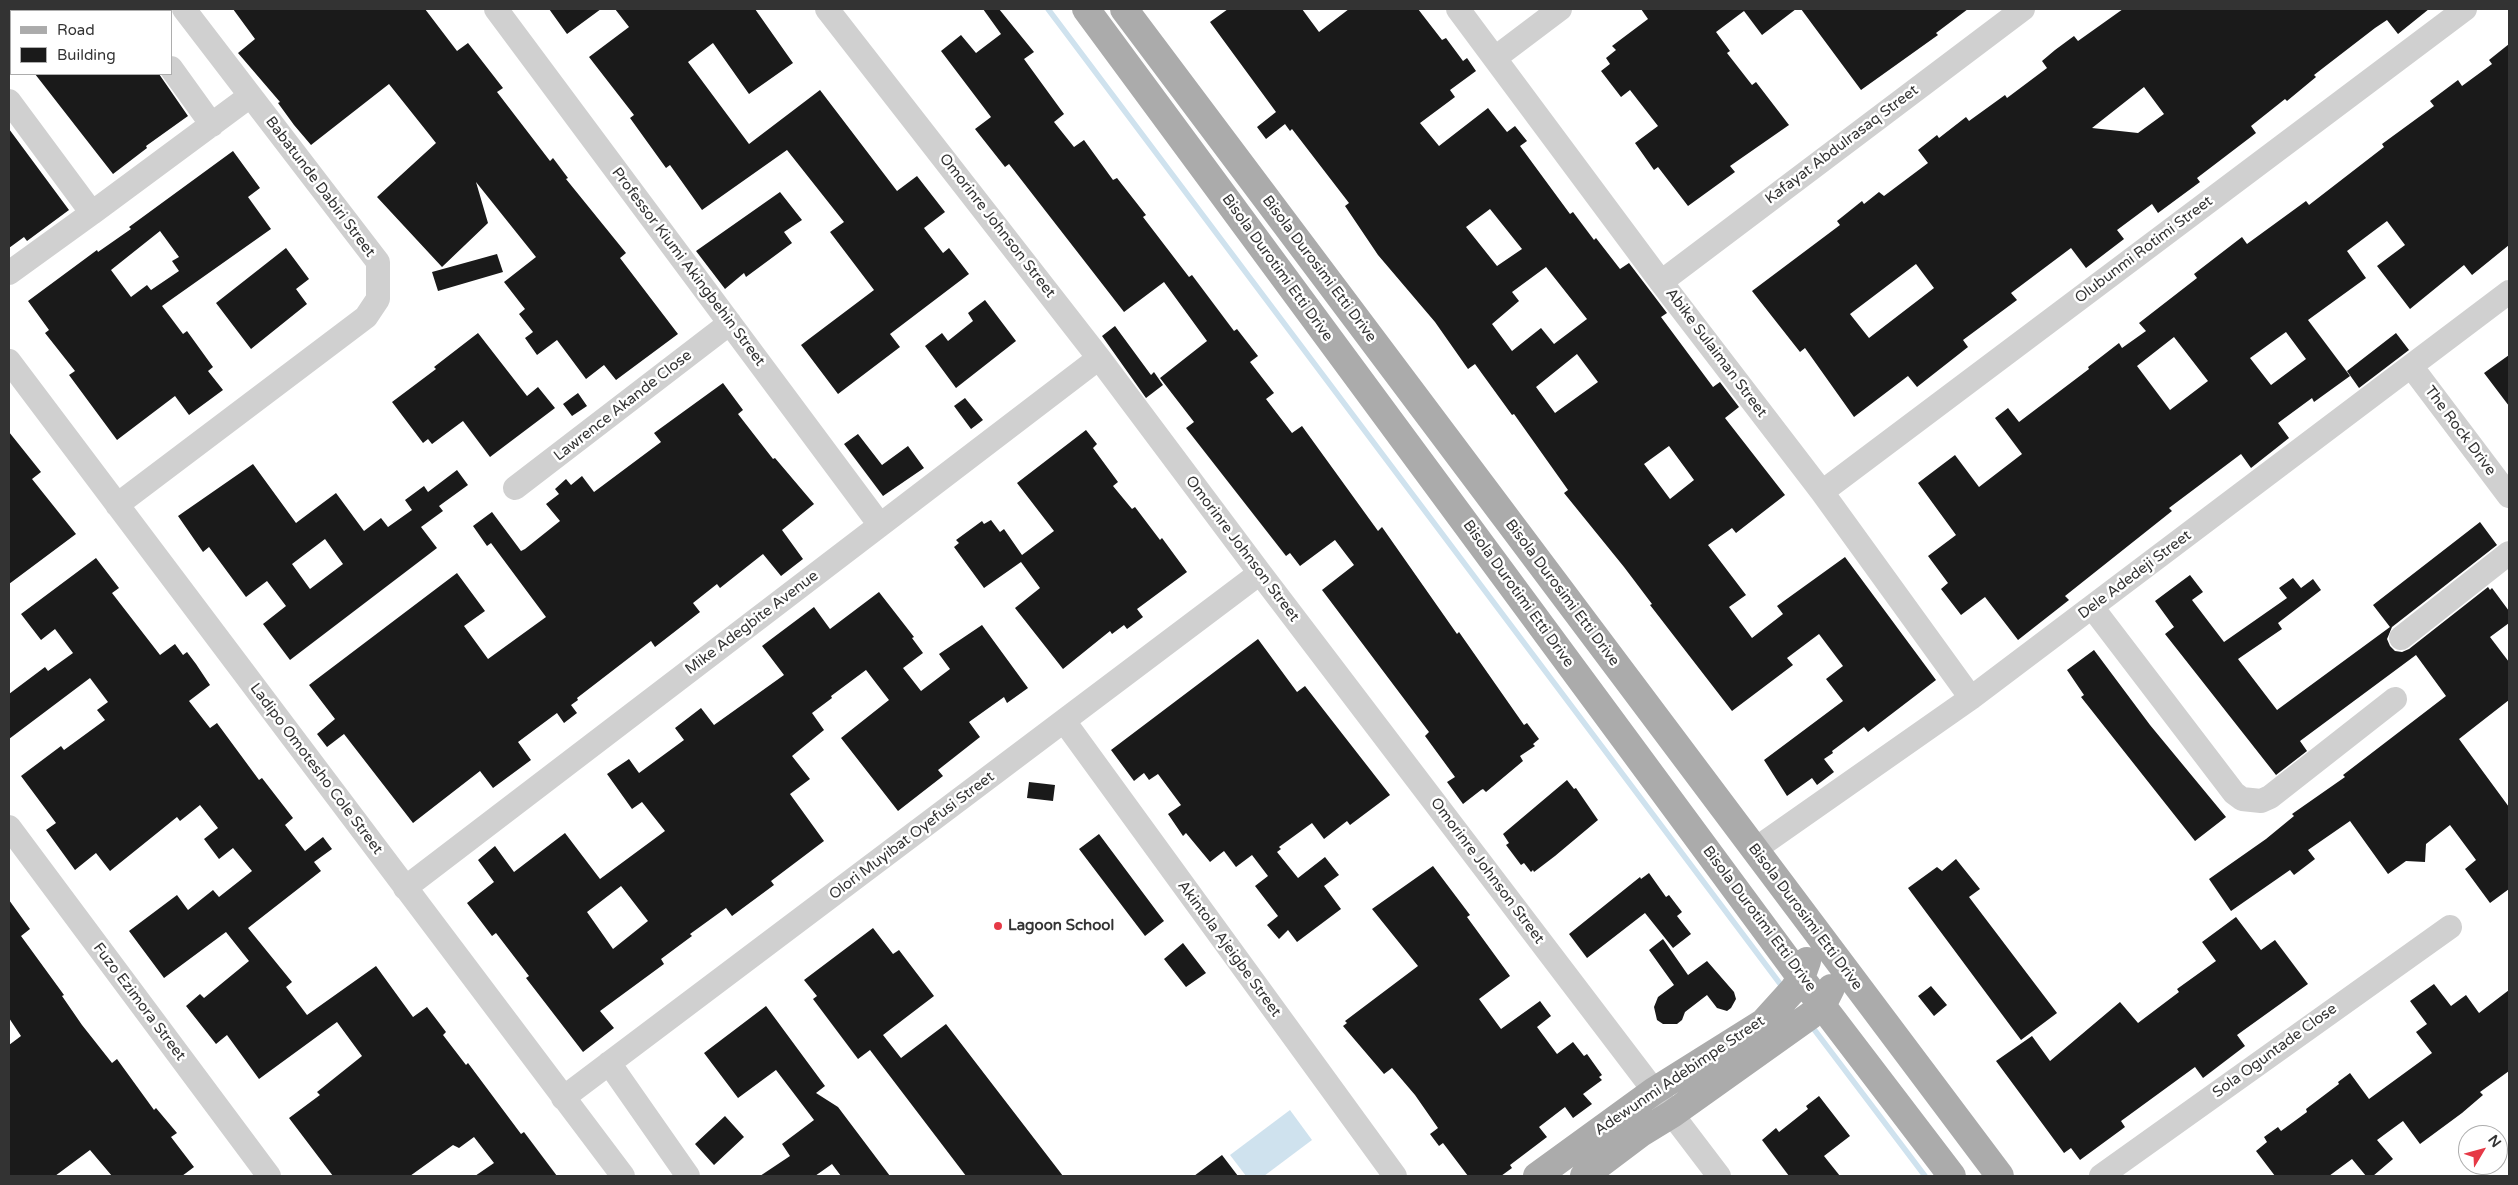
<!DOCTYPE html>
<html>
<head>
<meta charset="utf-8">
<style>
  body { margin:0 }
  #map { position:relative; width:2518px; height:1185px; overflow:hidden; background:#fff; font-family:"Varela Round",sans-serif }
  canvas { display:block }
  .frame { position:absolute; inset:0; border:10px solid #333; pointer-events:none }
  .legend { position:absolute; left:10px; top:10px; width:162px; height:65px; box-sizing:border-box; background:#fff; border:1px solid #adadad; margin:0; padding:6px 9px; list-style:none; font-size:15px; color:#333 }
  .legend li { display:flex; align-items:center; gap:10px; height:25px }
  .legend b { width:25px; border:1px solid #adadad }
  .north { position:absolute; left:2458px; top:1125px; width:50px; height:50px; box-sizing:border-box; background:#fff; border:1px solid #adadad; border-radius:50%; rotate:53deg; font-size:14px; font-weight:700; line-height:20px; text-align:center; color:#333 }
  .north::after { content:''; display:block; margin:auto; width:18px; height:22px; background:#e63946; clip-path:polygon(50% 0,100% 100%,50% 72%,0 100%) }
</style>
</head>
<body>
<div id="map">
<canvas width="2518" height="1185"></canvas>
<div class="frame"></div>
<ul class="legend">
<li><b style="height:6px;background:#ababab"></b>Road</li>
<li><b style="height:14px;background:#1a1a1a"></b>Building</li>
</ul>
<div class="north">N</div>
</div>
<script>
const ctx = document.querySelector('canvas').getContext('2d');
ctx.lineJoin = 'round';
function fillPath(path, color) {
  ctx.fillStyle = color;
  ctx.fill(path, 'evenodd');
}
function toPath(rows) {
  const path = new Path2D();
  for (const r of rows) {
    path.moveTo(r[0], r[1]);
    for (let i = 2; i < r.length; i += 2) path.lineTo(r[i], r[i + 1]);
  }
  return path;
}
function trace(path, color, width, dash) {
  ctx.strokeStyle = color;
  ctx.lineWidth = width;
  ctx.lineCap = dash ? 'butt' : 'round';
  ctx.setLineDash(dash || []);
  ctx.stroke(path);
}
function write(font, color, halo, rows, align = 'center') {
  ctx.font = font + ' "Varela Round",sans-serif';
  ctx.lineWidth = 5;
  ctx.setLineDash([]);
  ctx.textBaseline = 'middle';
  ctx.strokeStyle = halo;
  ctx.fillStyle = color;
  for (const [text, x, y, turn = 0] of rows) {
    ctx.save();
    ctx.translate(x, y);
    ctx.rotate((+turn || 0) * Math.PI / 180);
    ctx.textAlign = isNaN(turn) ? turn : align;
    if (halo) ctx.strokeText(text, 0, 0);
    ctx.fillText(text, 0, 0);
    ctx.restore();
  }
}
fillPath(toPath([
  [1290,1110,1312,1140,1264,1176,1246,1176,1230,1155]
]), '#cfe2ee');
trace(toPath([
  [1048,9,1784,989],
  [1810,1024,1925,1176]
]), '#cfe2ee', 5.5);
fillPath(toPath([
  [233,9,425,9,457,51,468,43,503,88,497,92,550,161,553,158,568,178,566,179,626,253,620,258,678,334,616,380,604,365,586,379,557,340,537,355,525,338,533,332,519,314,525,309,504,282,536,257,476,182,488,223,442,267,377,197,436,143,389,84,311,145,294,125,278,103,280,102,238,53,255,39],
  [549,9,601,9,567,34],
  [615,9,755,9,793,63,749,94,713,43,688,62,749,144,820,90,897,191,917,176,945,212,924,228,943,253,949,248,969,274,890,334,900,347,838,394,801,345,874,290,830,232,844,222,787,150,702,210,670,165,666,168,630,118,634,115,589,57,629,27],
  [983,9,999,9,1034,52,1024,59,1064,114,1054,122,1074,147,1084,140,1113,180,1117,178,1146,215,1143,217,1189,277,1192,275,1234,331,1237,329,1258,356,1250,362,1274,393,1266,399,1292,433,1302,426,1378,531,1382,527,1457,634,1459,632,1524,725,1527,723,1539,739,1533,744,1535,746,1520,756,1523,761,1486,792,1483,789,1481,790,1463,804,1447,782,1455,777,1425,736,1429,732,1322,590,1354,565,1335,540,1300,566,1290,553,1286,556,1186,428,1194,422,1160,378,1207,341,1164,282,1124,312,1009,164,1005,167,975,129,991,117,941,51,961,35,976,53,1001,34],
  [1228,9,1302,9,1319,32,1349,9,1418,9,1442,40,1446,38,1463,61,1467,58,1476,71,1450,90,1455,97,1420,123,1439,146,1488,108,1507,132,1515,126,1527,141,1520,146,1570,214,1573,212,1594,240,1596,238,1620,269,1629,263,1667,313,1661,317,1713,387,1720,382,1739,407,1725,418,1785,495,1736,533,1732,528,1708,545,1746,595,1729,607,1752,638,1783,614,1777,606,1845,557,1936,680,1868,732,1864,727,1832,751,1833,753,1824,759,1834,772,1817,785,1812,778,1787,796,1764,760,1843,701,1826,679,1843,666,1819,634,1787,658,1793,665,1732,711,1650,605,1652,604,1624,567,1564,493,1568,490,1514,414,1512,415,1475,364,1468,369,1435,322,1378,255,1345,206,1349,203,1292,129,1290,131,1285,124,1266,139,1257,127,1276,112,1210,22],
  [1490,209,1522,249,1497,266,1466,227],
  [1546,267,1587,319,1554,344,1541,328,1512,351,1492,324,1519,301,1512,292],
  [1577,354,1598,382,1555,413,1536,387],
  [1669,446,1694,480,1670,499,1644,464],
  [1641,9,1796,9,1762,35,1744,11,1716,32,1730,51,1727,53,1752,85,1756,82,1789,125,1730,166,1735,172,1688,206,1658,167,1654,170,1635,143,1658,126,1630,90,1621,97,1601,71,1610,64,1606,58,1616,50,1612,46,1648,19],
  [1801,9,1968,9,1936,33,1938,35,1861,90],
  [2123,9,2429,9,2398,34,2387,20,2375,28,2314,75,2316,77,2287,101,2285,99,2251,126,2256,133,2197,178,2200,182,2158,213,2152,204,2117,230,2124,239,2086,268,2071,248,2011,293,2017,300,1963,340,1968,347,1917,387,1908,376,1854,417,1805,348,1800,352,1752,291,1840,225,1837,221,1862,201,1864,204,1879,192,1884,196,1928,163,1918,150,1937,135,1939,138,1966,117,1969,121,2005,95,2007,98,2047,68,2042,61,2055,50,2074,36,2078,41],
  [2144,87,2164,114,2138,133,2092,128],
  [1916,264,1934,288,1869,338,1850,314],
  [2509,44,2509,245,2472,275,2464,265,2410,309,2377,266,2405,245,2387,221,2347,251,2366,278,2308,320,2350,376,2314,402,2312,398,2278,423,2289,438,2251,468,2241,454,2169,508,2172,511,2065,596,2069,600,2018,640,1985,597,1961,615,1941,589,1948,583,1928,556,1956,535,1918,483,1955,455,1979,487,2022,454,1995,418,2008,408,2019,422,2089,369,2088,367,2119,343,2122,348,2146,331,2139,323,2197,278,2194,274,2242,237,2247,244,2306,201,2309,205,2384,147,2382,144,2434,106,2430,101,2458,80,2462,86,2492,64,2489,60],
  [2286,332,2306,359,2271,385,2250,358],
  [2174,337,2208,381,2170,410,2137,366],
  [35,74,159,74,188,116,146,146,147,148,113,174],
  [9,129,69,210,27,241,24,237,9,248],
  [233,151,260,188,248,197,271,229,162,306,183,334,187,331,213,367,208,371,223,390,189,415,175,396,117,440,69,375,75,371,45,333,49,330,28,301,97,250,98,252,131,229,129,227],
  [160,231,179,257,172,261,179,271,151,290,147,285,131,297,111,270],
  [780,192,802,220,784,232,792,243,746,277,744,273,725,289,696,251],
  [286,248,309,279,296,289,307,304,251,349,216,303],
  [497,254,503,272,438,291,432,272],
  [985,300,1016,341,956,388,925,346,942,333,948,341,973,321,968,313],
  [1115,326,1151,375,1154,372,1163,385,1146,398,1102,336],
  [478,333,527,396,538,387,555,408,490,457,463,421,432,444,428,439,423,443,392,402,436,369,434,367],
  [2396,333,2409,350,2359,388,2347,371],
  [2509,355,2509,406,2484,373],
  [723,383,743,410,738,414,773,459,775,458,814,504,782,530,803,559,781,576,763,554,720,588,717,584,693,603,700,612,655,647,651,641,577,698,578,700,571,705,577,713,564,723,557,713,518,742,531,760,493,788,480,771,413,823,344,734,327,747,317,734,335,719,309,685,457,573,485,611,464,626,488,659,546,617,491,543,487,546,473,526,492,512,521,551,525,549,560,521,546,504,559,494,555,489,566,479,571,485,582,476,594,492,661,442,654,433],
  [578,393,587,406,572,416,563,404],
  [965,398,983,420,971,429,954,406],
  [1086,430,1097,444,1093,448,1118,482,1113,486,1132,509,1135,507,1160,540,1162,538,1187,572,1137,609,1143,617,1127,629,1124,625,1112,634,1110,631,1063,669,1015,608,1040,588,1021,562,984,588,954,547,959,543,956,540,982,521,984,524,991,520,1000,532,1004,529,1022,555,1054,531,1017,483],
  [9,432,41,472,32,479,76,534,9,584],
  [858,434,882,465,908,446,924,468,883,496,844,444],
  [253,464,296,523,336,493,364,531,381,518,388,527,412,510,405,500,424,486,428,492,457,470,468,485,439,506,443,511,421,527,437,548,290,660,263,624,286,606,267,581,246,597,209,547,203,552,178,516],
  [325,539,343,564,310,589,292,564],
  [2480,522,2497,545,2392,627,2387,639,2390,646,2395,651,2402,652,2409,649,2488,587,2490,590,2492,588,2509,611,2509,623,2490,637,2509,662,2509,700,2459,739,2509,807,2509,889,2490,903,2465,869,2476,860,2450,825,2426,844,2425,862,2406,861,2388,874,2350,821,2308,850,2315,859,2294,875,2290,870,2231,911,2209,879,2266,839,2294,816,2292,814,2345,777,2343,775,2446,696,2416,655,2300,741,2307,751,2276,775,2165,634,2174,627,2155,601,2190,575,2203,592,2192,600,2224,642,2287,598,2279,588,2293,578,2301,588,2313,579,2321,590,2278,623,2282,629,2238,659,2277,710,2390,627,2373,605],
  [96,558,119,588,112,593,160,655,175,644,183,655,187,652,196,664,210,685,189,701,210,728,217,723,259,780,262,778,293,818,285,825,305,851,323,837,332,849,314,862,321,871,248,928,292,982,286,987,307,1015,376,966,413,1017,427,1007,446,1032,443,1035,466,1065,468,1063,521,1134,524,1132,557,1176,475,1176,494,1163,474,1137,459,1148,453,1145,410,1176,333,1176,289,1118,320,1095,317,1092,362,1056,337,1022,259,1079,227,1035,216,1044,186,1006,200,994,204,998,249,961,226,932,164,978,129,931,177,895,188,910,213,890,219,897,252,871,233,848,219,859,204,839,218,828,200,805,180,821,177,817,110,871,96,853,75,870,46,830,56,823,21,776,61,746,64,750,105,720,97,710,108,702,90,678,9,739,9,694,45,667,48,671,73,653,55,629,41,640,21,614],
  [879,592,914,637,912,638,923,653,903,668,921,691,950,669,939,654,982,625,1028,688,1007,703,1004,697,969,722,980,737,938,770,943,776,898,811,841,738,889,700,866,670,831,696,832,698,812,713,824,730,792,756,810,779,790,794,824,841,771,881,774,885,732,916,726,908,690,934,692,936,661,959,664,964,600,1011,614,1028,583,1052,526,978,529,976,496,933,492,936,467,903,494,882,478,860,495,846,514,872,565,833,600,879,665,831,642,802,632,809,607,774,629,759,639,773,684,740,675,728,701,708,714,725,784,675,762,646,814,607,830,629],
  [621,886,648,921,613,949,587,912],
  [1258,639,1297,692,1305,686,1390,795,1350,825,1347,821,1324,839,1312,823,1279,847,1281,849,1277,852,1298,878,1325,857,1339,875,1324,886,1341,909,1297,942,1288,930,1279,939,1267,925,1278,916,1255,886,1268,876,1252,855,1236,867,1224,851,1210,862,1186,833,1183,836,1168,814,1181,805,1158,774,1149,780,1144,773,1134,781,1111,750],
  [2094,650,2150,725,2226,817,2195,841,2081,697,2084,695,2067,670],
  [1567,780,1574,789,1576,788,1598,820,1555,856,1534,872,1533,870,1531,872,1524,863,1521,865,1506,845,1509,843,1503,834],
  [1029,782,1055,785,1053,801,1027,798],
  [1099,834,1164,921,1145,936,1079,849],
  [1956,859,1980,889,1969,897,2057,1013,2021,1040,1908,888,1937,867,1942,871],
  [1433,866,1470,915,1467,917,1510,976,1479,999,1501,1029,1540,1001,1551,1016,1537,1027,1557,1054,1573,1042,1584,1056,1587,1054,1602,1075,1599,1077,1602,1080,1583,1094,1592,1104,1573,1118,1565,1107,1539,1127,1547,1137,1510,1165,1512,1168,1501,1176,1468,1176,1443,1143,1439,1146,1430,1134,1438,1128,1415,1095,1392,1068,1384,1074,1343,1026,1347,1023,1345,1021,1418,966,1372,909],
  [1649,873,1666,897,1669,895,1682,912,1677,916,1691,934,1673,948,1645,913,1587,958,1569,934,1640,877,1641,879],
  [9,900,30,929,21,936,64,995,62,996,82,1025,112,1063,117,1059,154,1110,156,1108,177,1133,171,1137,194,1167,182,1176,112,1176,90,1150,55,1176,9,1176,9,1045,21,1036,9,1018],
  [2236,917,2261,950,2275,940,2308,984,2237,1035,2245,1046,2203,1078,2195,1067,2121,1121,2125,1127,2080,1160,2071,1148,2064,1153,1996,1061,2032,1036,2050,1061,2120,1002,2138,1023,2179,992,2177,989,2216,961,2202,942],
  [873,928,893,954,899,950,934,996,883,1035,901,1058,946,1024,1063,1176,966,1176,870,1050,858,1059,813,999,817,996,804,980],
  [1663,939,1688,975,1707,961,1734,992,1736,999,1731,1008,1727,1011,1717,1008,1707,995,1685,1012,1682,1020,1677,1024,1663,1024,1657,1020,1654,1007,1658,997,1674,985,1649,950],
  [1183,943,1206,973,1186,987,1164,959],
  [2434,984,2451,1006,2466,995,2479,1013,2509,990,2509,1071,2480,1092,2483,1095,2462,1113,2420,1144,2403,1121,2377,1140,2393,1159,2373,1176,2366,1176,2352,1159,2329,1176,2275,1176,2256,1151,2267,1142,2264,1137,2278,1127,2281,1131,2307,1112,2306,1109,2339,1084,2338,1082,2350,1073,2369,1099,2432,1053,2416,1032,2427,1024,2410,1001],
  [1931,986,1947,1005,1934,1016,1918,996],
  [766,1006,825,1086,816,1093,838,1107,890,1176,841,1176,832,1164,815,1176,760,1176,790,1156,782,1144,814,1120,776,1070,738,1098,704,1053],
  [1819,1096,1850,1136,1824,1156,1840,1176,1789,1176,1762,1140,1776,1128,1779,1132,1808,1109,1806,1106],
  [725,1116,744,1137,714,1165,695,1144],
  [1222,1155,1238,1176,1194,1176]
]), '#1a1a1a');
trace(toPath([
  [128,9,130,11],
  [496,9,880,525],
  [827,9,1099,358,1260,573,1719,1176],
  [1458,9,1661,282,1822,492,1971,698],
  [1495,58,1560,9],
  [171,68,212,125],
  [9,101,92,213,9,273],
  [92,213,250,96],
  [1661,282,2023,9],
  [9,361,623,1176],
  [2411,366,2509,496],
  [515,488,730,323],
  [1822,492,2465,9],
  [117,505,366,317,378,299,378,262,184,9],
  [2092,607,2234,793,2242,799,2261,801,2270,797,2395,699],
  [2401,638,2509,553],
  [1064,721,1395,1176],
  [9,827,269,1176],
  [1754,850,1971,698,2509,292],
  [405,888,1099,358],
  [609,1063,688,1176],
  [563,1098,1260,573],
  [2101,1176,2450,927]
]), '#d0d0d0', 24);
trace(toPath([
  [1086,9,1801,978,1952,1176],
  [1124,9,2000,1176],
  [1537,1176,1654,1091,1764,1022,1793,990,1801,978,1807,961],
  [1584,1176,1641,1133,1672,1114,1811,1015,1823,1004,1831,988]
]), '#ababab', 28);
for (const [x, y, r, color] of [
  [998,926,5,"#e63946"]
]) {
  const dot = new Path2D();
  dot.arc(x, y, r, 0, 2 * Math.PI);
  ctx.fillStyle = color;
  ctx.fill(dot);
  trace(dot, '#fff', 2);
}
write('15px', '#333', '#fff', [
  ["Kafayat Abdulrasaq Street",1842,145,-37],
  ["Babatunde Dabiri Street",320,187,53],
  ["Omorinre Johnson Street",997,226,52],
  ["Olubunmi Rotimi Street",2144,250,-37],
  ["Professor Kiumi Akingbehin Street",688,267,53],
  ["Bisola Durotimi Etti Drive",1277,268,54],
  ["Bisola Durosimi Etti Drive",1319,269,53],
  ["Abike Sulaiman Street",1716,353,53],
  ["Lawrence Akande Close",623,406,-38],
  ["The Rock Drive",2460,431,53],
  ["Omorinre Johnson Street",1242,549,53],
  ["Dele Adedeji Street",2135,575,-37],
  ["Bisola Durosimi Etti Drive",1562,593,53],
  ["Bisola Durotimi Etti Drive",1518,594,54],
  ["Mike Adegbite Avenue",752,623,-37],
  ["Ladipo Omotesho Cole Street",316,769,53],
  ["Olori Muyibat Oyefusi Street",912,836,-37],
  ["Omorinre Johnson Street",1487,871,53],
  ["Bisola Durosimi Etti Drive",1805,917,53],
  ["Bisola Durotimi Etti Drive",1759,919,53],
  ["Akintola Ajeigbe Street",1229,949,54],
  ["Fuzo Ezimora Street",139,1002,53],
  ["Sola Oguntade Close",2275,1051,-36],
  ["Adewunmi Adebimpe Street",1680,1076,-34]
]);
write('bold 15px', '#333', '#fff', [
  ["Lagoon School",1008,926]
], 'left');
</script>
</body>
</html>
